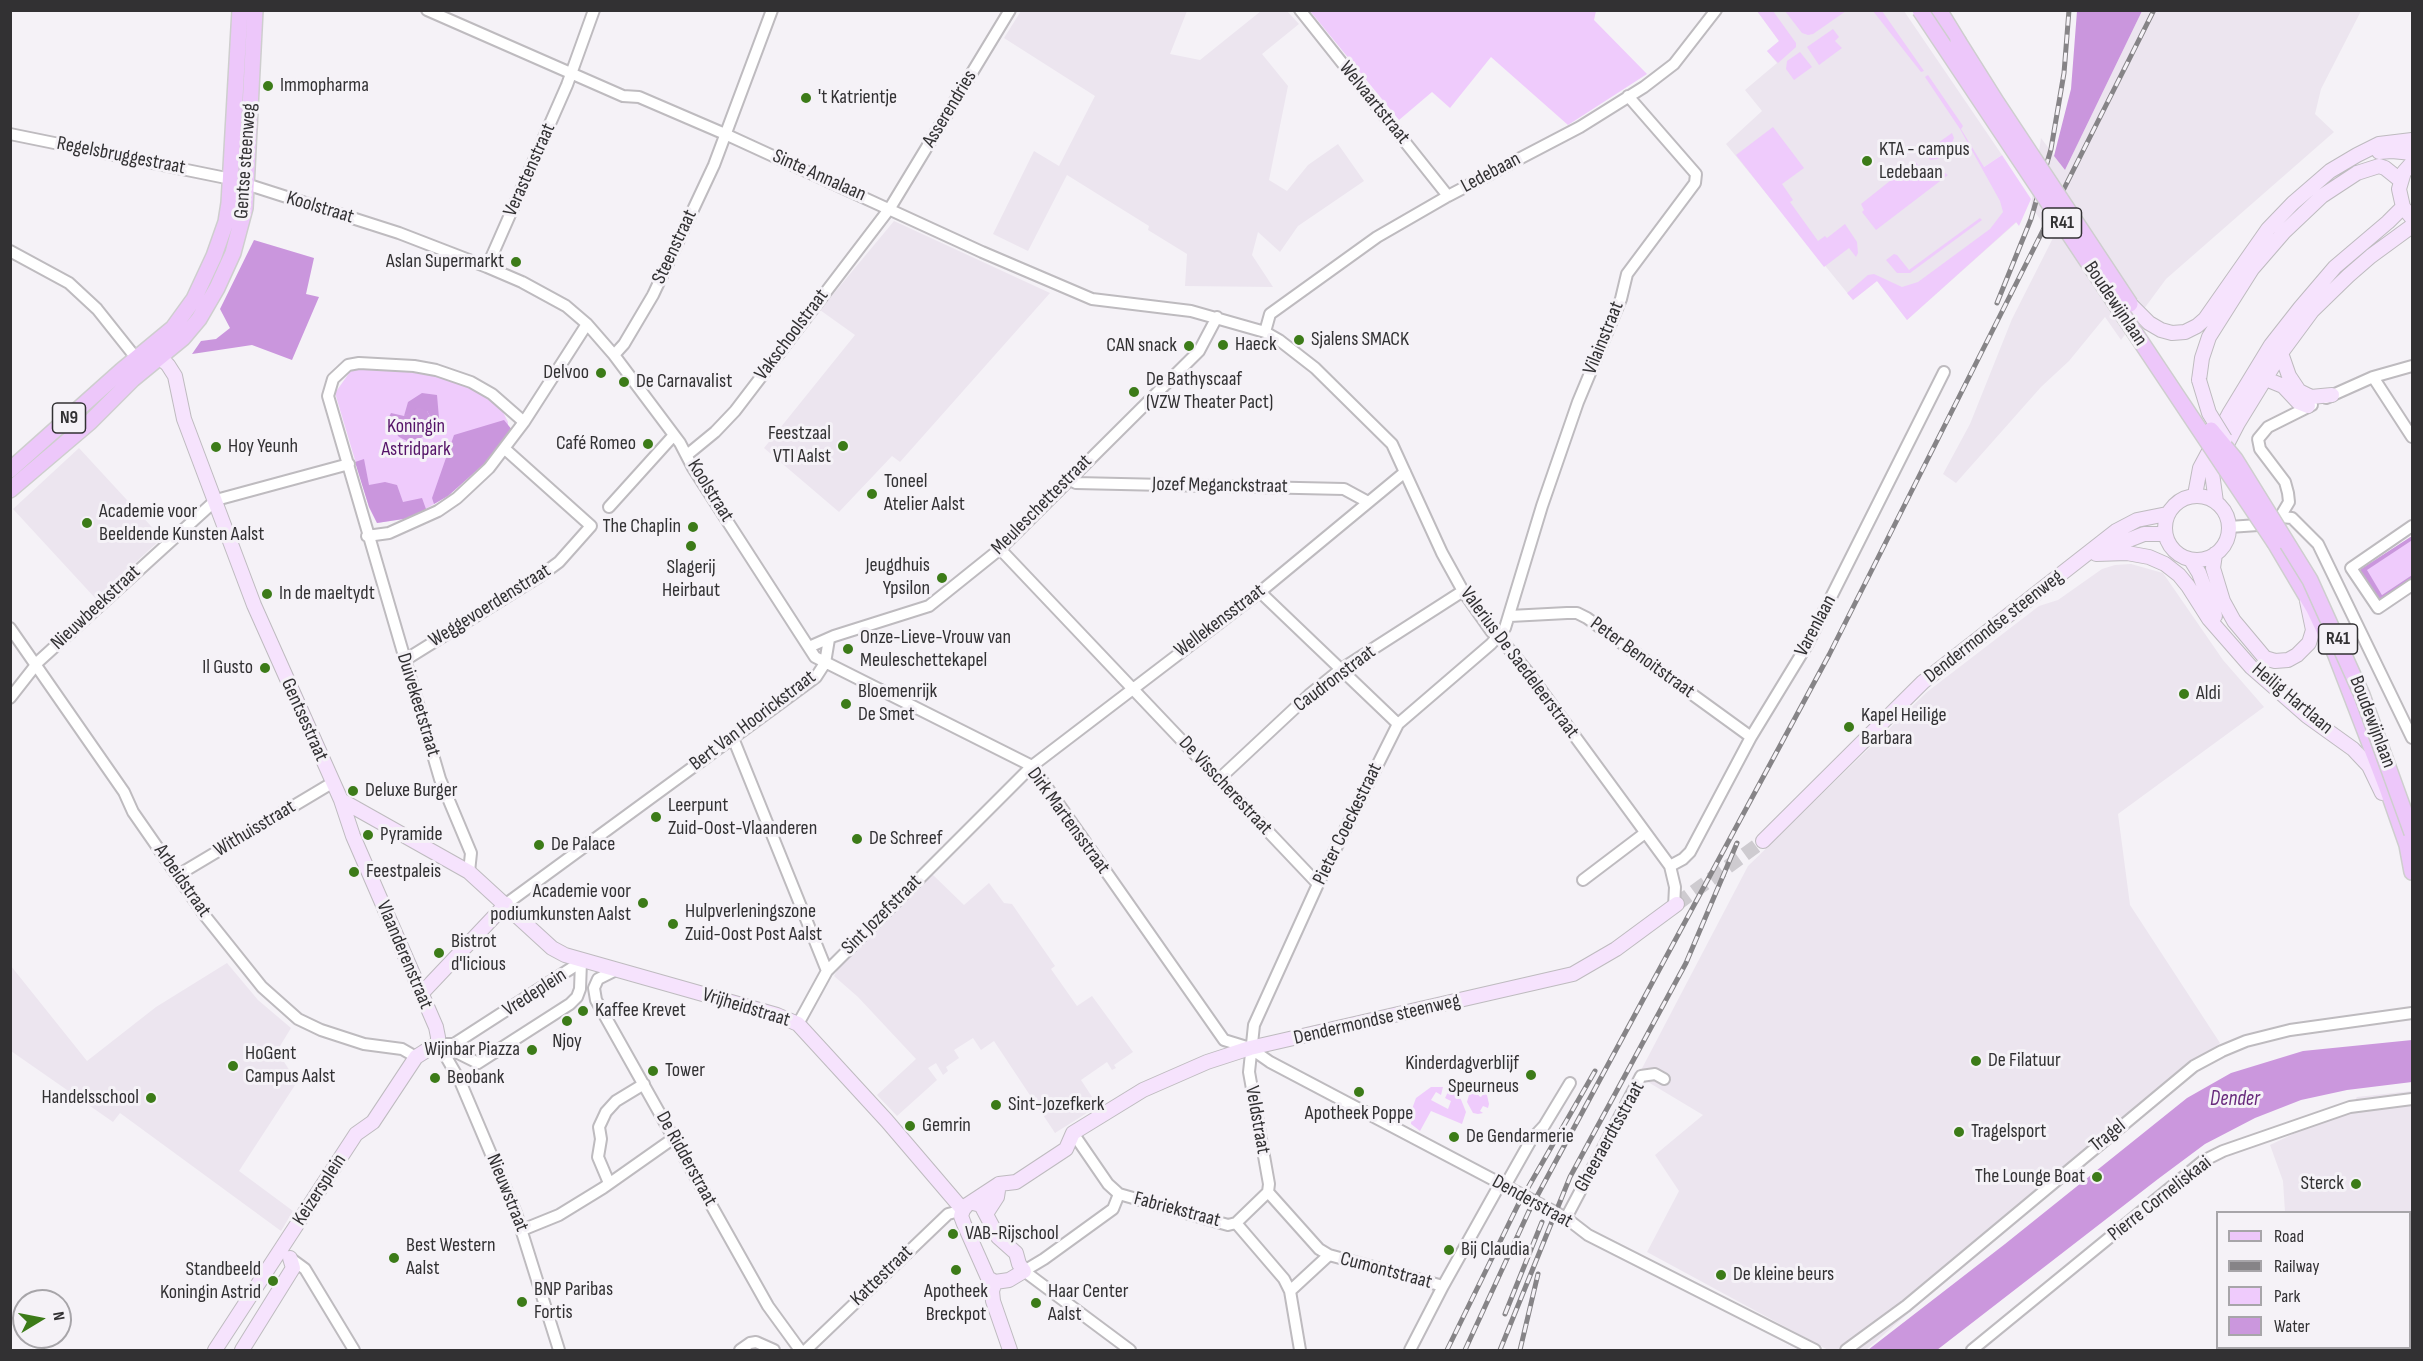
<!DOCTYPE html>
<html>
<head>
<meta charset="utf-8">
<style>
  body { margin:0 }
  #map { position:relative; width:2423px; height:1361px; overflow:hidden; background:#f5f2f7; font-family:"Sofia Sans Condensed",sans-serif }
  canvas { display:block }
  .frame { position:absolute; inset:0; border:12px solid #323133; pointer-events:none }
  .legend { position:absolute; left:2216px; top:1211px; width:195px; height:138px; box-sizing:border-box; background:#f5f2f7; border:2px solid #a7a5a9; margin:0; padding:8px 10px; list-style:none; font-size:18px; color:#323133 }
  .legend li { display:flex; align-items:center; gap:12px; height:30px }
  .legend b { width:30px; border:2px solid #a7a5a9 }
  .north { position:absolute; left:12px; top:1289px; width:60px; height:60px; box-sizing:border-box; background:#f5f2f7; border:2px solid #a7a5a9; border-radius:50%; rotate:80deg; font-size:16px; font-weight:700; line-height:24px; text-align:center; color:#323133 }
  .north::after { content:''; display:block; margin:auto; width:21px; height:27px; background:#3c7b18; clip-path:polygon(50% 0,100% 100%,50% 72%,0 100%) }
</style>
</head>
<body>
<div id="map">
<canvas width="2423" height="1361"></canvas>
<div class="frame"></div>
<ul class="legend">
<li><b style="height:8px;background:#edc7fa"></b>Road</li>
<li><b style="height:8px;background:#868487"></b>Railway</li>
<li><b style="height:16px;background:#efcbfc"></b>Park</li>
<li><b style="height:16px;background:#cb97dd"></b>Water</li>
</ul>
<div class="north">N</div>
</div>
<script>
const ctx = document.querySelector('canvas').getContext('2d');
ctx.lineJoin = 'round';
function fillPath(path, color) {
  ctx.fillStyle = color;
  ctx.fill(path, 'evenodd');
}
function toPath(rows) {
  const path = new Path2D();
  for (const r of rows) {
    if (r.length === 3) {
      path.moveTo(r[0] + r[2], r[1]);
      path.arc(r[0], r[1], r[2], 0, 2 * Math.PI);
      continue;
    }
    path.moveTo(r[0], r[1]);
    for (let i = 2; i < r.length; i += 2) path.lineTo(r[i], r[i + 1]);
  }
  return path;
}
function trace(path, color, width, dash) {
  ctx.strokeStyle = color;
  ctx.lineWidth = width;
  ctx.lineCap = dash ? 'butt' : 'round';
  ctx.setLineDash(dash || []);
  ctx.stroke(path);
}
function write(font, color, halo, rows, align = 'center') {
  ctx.font = font + ' "Sofia Sans Condensed",sans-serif';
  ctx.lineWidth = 6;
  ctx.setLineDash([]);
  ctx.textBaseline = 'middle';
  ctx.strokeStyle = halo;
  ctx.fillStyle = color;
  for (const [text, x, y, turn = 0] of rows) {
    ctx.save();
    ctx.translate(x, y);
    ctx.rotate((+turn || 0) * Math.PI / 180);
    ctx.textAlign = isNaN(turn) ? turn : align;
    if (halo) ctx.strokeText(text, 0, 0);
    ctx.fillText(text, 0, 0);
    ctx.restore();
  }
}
fillPath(toPath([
  [1021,11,1187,11,1170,54,1200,60,1261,11,1287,11,1299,24,1262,54,1288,86,1269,180,1287,191,1308,165,1338,144,1364,181,1298,226,1280,252,1258,232,1252,255,1273,287,1185,286,1187,254,1148,230,1149,226,1067,175,1028,251,993,234,1034,151,1059,166,1095,96,1004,38],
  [1757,11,1904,11,2002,155,1984,167,2017,222,1907,320,1877,281,1853,300,1726,144,1762,111,1745,90,1777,63,1767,51,1779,41],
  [2142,11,2361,11,2321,89,2315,114,2334,132,2166,279,2121,340,2105,317,2069,361,2041,387,1956,483,1943,474,1970,424,2012,319,2053,238,2031,206,2041,138,2065,170],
  [894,221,1050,293,900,462,892,456,839,512,764,448,855,335,820,310],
  [79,448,162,538,96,599,13,509],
  [2131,564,2163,573,2223,660,2264,707,2118,814,2130,905,2220,1043,1866,1350,1828,1350,1647,1252,1679,1191,1655,1155,1703,1115,1638,1076,1748,866,1927,692,2039,606,2058,600,2102,569,2115,565],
  [932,874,964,905,989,883,1004,903,1012,904,1055,966,1051,969,1077,1006,1092,996,1133,1052,1114,1065,1116,1068,1112,1070,1107,1062,1081,1080,1098,1106,1055,1133,994,1041,981,1050,973,1038,954,1050,959,1058,946,1067,948,1071,943,1075,936,1063,928,1068,937,1080,897,1116,877,1095,916,1059,858,997,834,976,839,967],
  [227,963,258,1000,291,1028,277,1051,297,1082,239,1171,293,1211,281,1231,120,1113,113,1122,11,1051,11,966,87,1061,156,1007],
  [2412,1091,2412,1350,2304,1350,2304,1348,2410,1348,2410,1212,2285,1212,2283,1181,2270,1145,2350,1107,2357,1097]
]), '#ece5ef');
fillPath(toPath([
  [1310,11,1596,11,1594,20,1647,74,1568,125,1491,57,1450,108,1432,92,1399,120],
  [1757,11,1773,11,1796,43,1796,47,1778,63,1767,51,1779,41],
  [1785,11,1846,11,1813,34,1808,35,1802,33],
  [1873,11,1882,11,1924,71,1921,72],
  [1833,29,1839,37,1835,41,1842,48,1819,65,1807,47],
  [1800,52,1812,67,1794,80,1786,69,1787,61],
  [1928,75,1963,126,1961,129,1984,167,2002,155,2031,199,2019,226,2016,222,1907,320,1877,281,1853,300,1847,293,1868,275,1874,274,1902,287,1918,282,1990,229,2003,212,2000,201,1960,129,1925,77],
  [1773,127,1804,168,1782,184,1793,200,1790,202,1818,241,1825,236,1827,238,1845,224,1857,242,1858,253,1856,257,1849,248,1824,267,1736,155],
  [1952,133,1954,138,1949,149,1938,159,1930,160,1925,152],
  [1915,161,1927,178,1939,169,1948,175,1876,230,1862,212,1864,210,1861,204],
  [1980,218,1982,220,1910,273,1897,273,1886,260,1894,254,1897,255,1909,270],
  [375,367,442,377,478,391,501,408,508,422,508,433,484,464,448,496,410,518,377,523,369,507,335,393,352,369],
  [2412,536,2412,575,2382,595,2366,570,2411,541],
  [1431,1087,1443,1087,1441,1095,1436,1092,1431,1100,1448,1109,1451,1101,1445,1098,1449,1090,1453,1090,1460,1097,1466,1112,1462,1124,1431,1111,1420,1131,1411,1124,1412,1109,1416,1098],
  [1477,1091,1479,1096,1481,1097,1484,1093,1487,1095,1489,1104,1488,1108,1483,1106,1480,1111,1483,1113,1478,1114,1473,1113,1467,1102,1469,1095]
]), '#efcbfc');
fillPath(toPath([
  [2077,11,2142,11,2065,170,2054,156,2071,89],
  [254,240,314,258,306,294,319,297,292,360,252,345,192,354,201,341,216,339,230,328,220,309],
  [422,393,437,395,439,418,432,420,427,411,413,412,404,416,408,402],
  [504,420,513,431,484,464,448,496,434,504,432,498,454,435],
  [364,459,369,485,385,482,397,485,403,502,422,498,426,509,410,518,377,523,369,507,355,462],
  [2412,536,2412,543,2411,541,2367,570,2382,595,2412,575,2412,579,2382,599,2375,598,2360,575,2361,569]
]), '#ca96dd');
fillPath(toPath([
  [419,407,427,411,432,420,430,430,421,438,407,441,399,437,392,428,389,417,391,413,404,416],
  [2412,1040,2412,1082,2347,1090,2301,1100,2255,1118,2205,1144,2158,1179,1937,1350,1868,1350,2005,1244,2187,1098,2231,1073,2303,1051]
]), '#cb97dd');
trace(toPath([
  [1677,904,1763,841]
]), '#cecbd0', 14, [14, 7]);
const street = toPath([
  [427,10,623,96,639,97,725,134,982,252,1092,299,1191,311,1265,332,1279,340,1315,368,1392,444,1442,553,1463,591,1491,631,1504,643,1527,671,1670,866,1675,887,1674,907],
  [1300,10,1448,196],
  [10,134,231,179],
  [246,184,399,233,487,267,522,282,566,306,587,324,614,355,680,443,693,468,815,657,1032,766,1224,1040,1250,1048,1270,1062,1566,1218,1588,1235,1815,1350],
  [10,251,69,283,97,309,140,363],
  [487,267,567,85,594,10],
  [1265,332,1270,314,1377,237,1448,196,1580,127,1644,87,1674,64,1716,10],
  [614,355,624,344,653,295,714,165,772,10],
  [2373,377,2412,437],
  [2326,398,2373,377,2412,366],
  [687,455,715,432,735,411,890,208,1010,10],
  [1070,480,1076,483,1344,489,1368,502],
  [609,507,674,435],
  [2280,517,2289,502,2288,493,2285,482,2260,449,2258,439,2268,427,2312,405],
  [2412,526,2351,568,2378,608,2412,585],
  [2229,527,2258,525,2280,517,2292,518,2318,544,2412,738],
  [367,536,389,533,438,511,457,498,489,468,524,422,587,324],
  [1000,549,1318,884],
  [1260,592,1398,724],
  [1510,616,1567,613,1577,613,1587,618,1751,737],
  [10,628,124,792,133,812,206,917,262,987,298,1019,321,1030,364,1044,402,1049,416,1057],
  [809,647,834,636,929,606,1000,549,1199,351,1217,317],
  [405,660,540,576,559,562,591,526,505,449],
  [825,663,829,639],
  [10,698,39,661,216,500,349,464],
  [733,738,827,971],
  [1218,780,1309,695,1340,670,1463,591],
  [1670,866,1683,859,1690,852,1751,737,1807,645,1944,372],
  [469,872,471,853,440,779,328,396,333,379,348,365,359,363,414,366,436,370,471,382,492,394,524,422],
  [178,875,332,783],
  [1583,880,1645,833],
  [506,904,816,677,825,663],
  [614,971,598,979,594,988,596,1000,768,1306,800,1350],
  [798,1024,827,971,1032,766,1260,592,1405,472],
  [438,1043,460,1081,516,1213,559,1350],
  [438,1043,478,1063,570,1004,577,997,580,989,581,962],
  [441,1044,454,1044,581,962],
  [1073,1133,1108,1184,1119,1194,1228,1225,1236,1223],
  [609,1183,598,1157,601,1139,599,1127,606,1112,616,1101,644,1084],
  [1505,1186,1531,1140,1544,1126,1570,1083],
  [1268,1192,1269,1184,1249,1072,1254,1025,1318,884,1398,724,1491,644,1505,628,1542,506,1578,402,1621,299,1627,274,1695,183,1696,174,1628,96],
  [1119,1194,1113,1209,1044,1259,1024,1271,1130,1350],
  [1566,1218,1641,1076,1655,1074,1664,1079],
  [1236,1223,1268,1192,1319,1249,1329,1255,1290,1291],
  [1236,1223,1284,1279,1290,1291,1300,1350],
  [522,1230,559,1215,603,1188,674,1138],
  [1329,1255,1443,1286],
  [290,1258,305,1269,354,1350],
  [740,1350,750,1343,756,1342,774,1350],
  [806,1350,948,1214,963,1210],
  [1410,1350,1443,1286,1500,1184],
  [1846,1350,1906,1306,2194,1066,2222,1051,2246,1041,2290,1030,2412,1013],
  [1972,1350,2203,1161,2223,1151,2350,1107,2412,1099]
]);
const secondary = toPath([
  [2379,152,2392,151,2412,153],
  [2412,163,2404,172,2399,189,2403,207,2412,218],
  [2130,304,2149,323,2161,330,2172,333,2185,332,2197,326,2205,319,2268,229,2293,203,2330,171,2357,155,2379,144,2412,140],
  [153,351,168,365,175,376,184,419,254,605,341,800,353,836,436,1027,438,1037,438,1043,416,1057,373,1122,356,1134,215,1350],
  [2281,353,2289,376,2299,391,2311,397,2332,395],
  [2266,379,2283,386,2298,402,2308,406],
  [2199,380,2202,358,2209,337,2252,269,2284,232,2322,196,2357,173,2379,166,2385,168,2400,180],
  [2195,495,2200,468,2229,414,2271,345,2300,308,2335,267,2388,222,2403,207],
  [2197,528,32],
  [2216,502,2212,473,2238,423,2281,353,2312,311,2348,276,2371,256,2412,226],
  [2103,550,2144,534,2165,534],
  [2096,554,2127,553,2149,557,2165,564,2179,575,2188,586,2209,619,2251,667,2307,716,2353,749,2369,766,2382,793],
  [2215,554,2213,568,2223,601,2234,621,2265,658,2275,661,2288,660,2297,655,2309,643,2313,630,2307,601],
  [2191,560,2199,573,2215,616],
  [341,800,469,872,552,948,565,955,777,1015,798,1024,887,1121,963,1210],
  [1763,841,1923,682,2116,531,2137,520,2167,514],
  [421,994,506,904],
  [973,1203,981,1205,998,1237,1016,1253,1019,1264,1024,1271,1009,1280,995,1282,988,1278,964,1224,961,1216,963,1210,967,1205,999,1184,1016,1182,1066,1149,1073,1133,1143,1090,1207,1062,1250,1048,1573,974,1616,949,1677,904],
  [986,1214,997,1197,999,1184],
  [995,1282,992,1291,993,1301,1010,1350],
  [242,1350,293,1268,290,1258]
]);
const primary = toPath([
  [1939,10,1958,41],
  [10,470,121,371,173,328,194,299,214,256,226,222,229,203,240,10],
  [10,490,90,422,133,379,183,338,199,319,217,288,233,253,245,208,255,10],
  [2275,543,2314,609,2335,653,2387,788,2407,845,2412,872]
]);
trace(street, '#bebbbf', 14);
trace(secondary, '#bebbbf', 16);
trace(primary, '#cecece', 18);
trace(street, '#fff', 10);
trace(secondary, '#f6e3fd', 14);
trace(primary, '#edc7fa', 15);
const rail = toPath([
  [1997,303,2031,219,2051,149,2064,73,2069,10],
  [1505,1314,1542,1222],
  [1447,1350,1518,1205,1595,1071],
  [1465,1350,1529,1211,1829,655,2154,10],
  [1500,1350,1570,1177,1686,963,1737,843],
  [1520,1350,1538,1274]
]);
trace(rail, '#868487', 5);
trace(rail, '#f5f2f7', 3, [9]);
const secondaryBridge = toPath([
  [2199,380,2209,413,2225,439]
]);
const primaryBridge = toPath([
  [1920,10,2275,543],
  [1958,41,1997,103,2130,304],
  [2211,430,2235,459,2310,580,2362,695,2412,833]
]);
trace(secondaryBridge, '#bebbbf', 16, []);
trace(primaryBridge, '#cecece', 18, []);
trace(secondaryBridge, '#f6e3fd', 14);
trace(primaryBridge, '#edc7fa', 15);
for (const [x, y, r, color] of [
  [268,86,6,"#3c7b18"],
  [806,98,6,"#3c7b18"],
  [1867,161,6,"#3c7b18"],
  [516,262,6,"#3c7b18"],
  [1299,340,6,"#3c7b18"],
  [1223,345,6,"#3c7b18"],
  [1189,346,6,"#3c7b18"],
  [601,373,6,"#3c7b18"],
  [624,382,6,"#3c7b18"],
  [1134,392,6,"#3c7b18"],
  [648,444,6,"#3c7b18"],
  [843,446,6,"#3c7b18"],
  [216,447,6,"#3c7b18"],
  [872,494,6,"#3c7b18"],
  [87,523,6,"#3c7b18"],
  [693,527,6,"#3c7b18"],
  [691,546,6,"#3c7b18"],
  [942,578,6,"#3c7b18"],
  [267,594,6,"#3c7b18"],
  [848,649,6,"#3c7b18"],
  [265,668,6,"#3c7b18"],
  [2184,694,6,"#3c7b18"],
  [846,704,6,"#3c7b18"],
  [1849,727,6,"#3c7b18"],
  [353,791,6,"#3c7b18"],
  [656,817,6,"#3c7b18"],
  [368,835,6,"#3c7b18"],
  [857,839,6,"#3c7b18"],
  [539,845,6,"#3c7b18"],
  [354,872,6,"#3c7b18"],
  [643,903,6,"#3c7b18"],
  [673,924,6,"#3c7b18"],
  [439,953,6,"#3c7b18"],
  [583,1011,6,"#3c7b18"],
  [567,1021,6,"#3c7b18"],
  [532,1050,6,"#3c7b18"],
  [1976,1061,6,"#3c7b18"],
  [233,1066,6,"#3c7b18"],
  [653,1071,6,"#3c7b18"],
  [1531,1075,6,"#3c7b18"],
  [435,1078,6,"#3c7b18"],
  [1359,1092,6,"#3c7b18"],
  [151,1098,6,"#3c7b18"],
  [996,1105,6,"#3c7b18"],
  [910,1126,6,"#3c7b18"],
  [1959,1132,6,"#3c7b18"],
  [1454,1137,6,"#3c7b18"],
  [2097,1177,6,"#3c7b18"],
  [2356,1184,6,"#3c7b18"],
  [953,1234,6,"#3c7b18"],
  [1449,1250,6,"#3c7b18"],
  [394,1258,6,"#3c7b18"],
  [956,1270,6,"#3c7b18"],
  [1721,1275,6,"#3c7b18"],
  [273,1281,6,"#3c7b18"],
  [522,1302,6,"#3c7b18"],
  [1036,1303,6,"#3c7b18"]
]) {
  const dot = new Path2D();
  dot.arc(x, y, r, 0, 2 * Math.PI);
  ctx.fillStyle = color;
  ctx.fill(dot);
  trace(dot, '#f5f2f7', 2);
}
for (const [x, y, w] of [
  [2062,223,39],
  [69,418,33],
  [2338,639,39]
]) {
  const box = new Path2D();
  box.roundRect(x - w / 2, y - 15, w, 30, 4.5);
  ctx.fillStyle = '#f5f2f7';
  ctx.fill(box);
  trace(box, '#323133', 1.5);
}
write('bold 18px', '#323133', null, [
  ["R41",2062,223],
  ["N9",69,418],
  ["R41",2338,639]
]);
write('20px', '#323133', '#f5f2f7', [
  ["Immopharma",280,86],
  ["'t Katrientje",818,98],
  ["KTA - campus",1879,150],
  ["Ledebaan",1879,173],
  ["Aslan Supermarkt",504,262,"right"],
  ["Sjalens SMACK",1311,340],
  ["Haeck",1235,345],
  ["CAN snack",1177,346,"right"],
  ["Delvoo",589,373,"right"],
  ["De Bathyscaaf",1146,380],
  ["(VZW Theater Pact)",1146,403],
  ["De Carnavalist",636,382],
  ["Feestzaal",831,434,"right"],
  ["VTI Aalst",831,457,"right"],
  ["Café Romeo",636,444,"right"],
  ["Hoy Yeunh",228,447],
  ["Toneel",884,482],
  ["Atelier Aalst",884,505],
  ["Academie voor",99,512],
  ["Beeldende Kunsten Aalst",99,535],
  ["The Chaplin",681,527,"right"],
  ["Jeugdhuis",930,566,"right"],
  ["Ypsilon",930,589,"right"],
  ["Slagerij",691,568,"center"],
  ["Heirbaut",691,591,"center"],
  ["In de maeltydt",279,594],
  ["Onze-Lieve-Vrouw van",860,638],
  ["Meuleschettekapel",860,661],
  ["Il Gusto",253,668,"right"],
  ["Bloemenrijk",858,692],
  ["De Smet",858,715],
  ["Aldi",2196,694],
  ["Kapel Heilige",1861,716],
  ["Barbara",1861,739],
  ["Deluxe Burger",365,791],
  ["Leerpunt",668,806],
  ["Zuid-Oost-Vlaanderen",668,829],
  ["Pyramide",380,835],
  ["De Schreef",869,839],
  ["De Palace",551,845],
  ["Feestpaleis",366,872],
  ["Academie voor",631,892,"right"],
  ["podiumkunsten Aalst",631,915,"right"],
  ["Hulpverleningszone",685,912],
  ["Zuid-Oost Post Aalst",685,935],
  ["Bistrot",451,942],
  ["d'licious",451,965],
  ["Kaffee Krevet",595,1011],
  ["Njoy",567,1042,"center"],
  ["Wijnbar Piazza",520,1050,"right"],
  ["HoGent",245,1054],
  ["Campus Aalst",245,1077],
  ["De Filatuur",1988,1061],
  ["Kinderdagverblijf",1519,1064,"right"],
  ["Speurneus",1519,1087,"right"],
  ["Tower",665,1071],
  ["Beobank",447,1078],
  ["Handelsschool",139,1098,"right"],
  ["Sint-Jozefkerk",1008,1105],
  ["Apotheek Poppe",1359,1114,"center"],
  ["Gemrin",922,1126],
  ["Tragelsport",1971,1132],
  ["De Gendarmerie",1466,1137],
  ["The Lounge Boat",2085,1177,"right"],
  ["Sterck",2344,1184,"right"],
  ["VAB-Rijschool",965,1234],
  ["Best Western",406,1246],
  ["Aalst",406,1269],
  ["Bij Claudia",1461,1250],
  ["Standbeeld",261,1270,"right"],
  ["Koningin Astrid",261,1293,"right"],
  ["De kleine beurs",1733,1275],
  ["BNP Paribas",534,1290],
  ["Fortis",534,1313],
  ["Apotheek",956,1292,"center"],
  ["Breckpot",956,1315,"center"],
  ["Haar Center",1048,1292],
  ["Aalst",1048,1315]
], 'left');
write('20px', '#323133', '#f5f2f7', [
  ["Welvaartstraat",1374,103,51],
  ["Asserendries",950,109,-59],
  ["Regelsbruggestraat",121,156,11],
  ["Gentse steenweg",246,161,-86],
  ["Verastenstraat",530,170,-66],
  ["Ledebaan",1491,173,-28],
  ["Sinte Annalaan",819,176,24],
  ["Koolstraat",320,208,17],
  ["Steenstraat",675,247,-65],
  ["Boudewijnlaan",2115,304,56],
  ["Vakschoolstraat",792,335,-53],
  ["Vilainstraat",1604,338,-68],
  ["Jozef Meganckstraat",1220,486,1],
  ["Koolstraat",710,491,58],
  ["Meuleschettestraat",1042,505,-45],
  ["Weggevoerdenstraat",490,606,-32],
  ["Nieuwbeekstraat",96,608,-43],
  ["Wellekensstraat",1220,621,-37],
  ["Varenlaan",1816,626,-62],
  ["Dendermondse steenweg",1994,627,-38],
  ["Peter Benoitstraat",1642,658,36],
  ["Valerius De Saedeleerstraat",1519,663,53],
  ["Caudronstraat",1335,679,-37],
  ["Heilig Hartlaan",2292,699,40],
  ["Duivekeetstraat",418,705,73],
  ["Gentsestraat",304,720,66],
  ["Bert Van Hoorickstraat",753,721,-37],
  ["Boudewijnlaan",2372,722,69],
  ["De Visscherestraat",1225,786,47],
  ["Dirk Martensstraat",1068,821,54],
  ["Pieter Coeckestraat",1348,824,-64],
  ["Withuisstraat",255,829,-31],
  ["Arbeidstraat",182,881,55],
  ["Sint Jozefstraat",882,915,-45],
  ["Vlaanderenstraat",404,955,67],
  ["Vredeplein",535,993,-33],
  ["Vrijheidstraat",746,1008,17],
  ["Dendermondse steenweg",1377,1020,-13],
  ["Veldstraat",1257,1120,80],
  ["Tragel",2108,1136,-39],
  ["Gheeraerdtsstraat",1610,1137,-61],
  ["De Ridderstraat",686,1159,61],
  ["Keizersplein",320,1190,-57],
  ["Nieuwstraat",507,1193,68],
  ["Pierre Corneliskaai",2160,1199,-38],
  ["Denderstraat",1532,1202,29],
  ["Fabriekstraat",1177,1210,15],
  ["Cumontstraat",1386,1271,15],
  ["Kattestraat",882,1276,-44]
]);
write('20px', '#551368', '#f5f2f7', [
  ["Koningin",416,427],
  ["Astridpark",416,450]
]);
write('italic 21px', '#67287b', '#f5f2f7', [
  ["Dender",2235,1100]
]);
</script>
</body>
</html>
